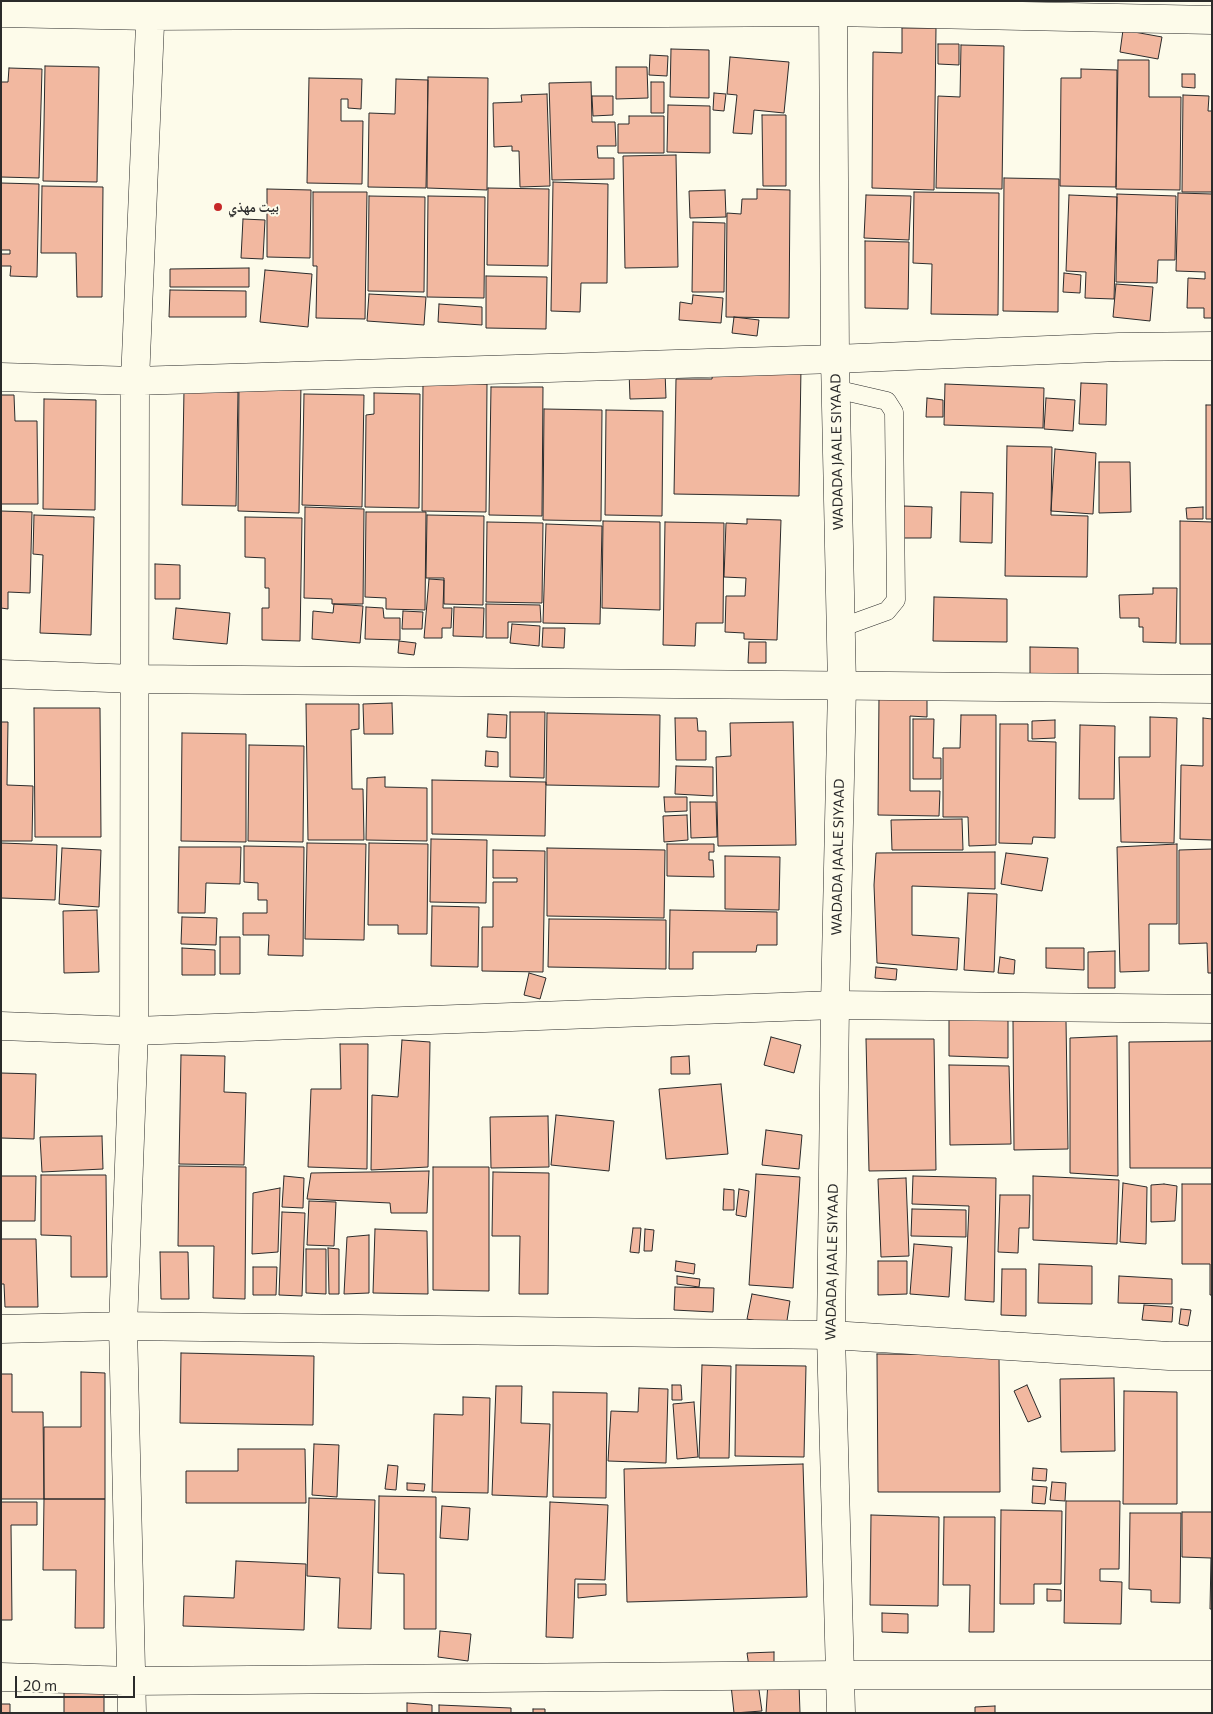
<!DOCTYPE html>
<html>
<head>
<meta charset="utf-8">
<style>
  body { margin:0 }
  #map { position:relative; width:1213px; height:1714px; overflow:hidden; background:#fdfbea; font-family:Commissioner,sans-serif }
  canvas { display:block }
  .frame { position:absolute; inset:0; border:2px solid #2b2b2b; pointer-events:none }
  .scale { position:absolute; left:15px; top:1676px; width:120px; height:22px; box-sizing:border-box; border:2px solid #2b2b2b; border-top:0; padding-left:6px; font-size:15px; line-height:18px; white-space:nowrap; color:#2b2b2b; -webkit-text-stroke:4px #fdfbea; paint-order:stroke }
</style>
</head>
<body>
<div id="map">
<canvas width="1213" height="1714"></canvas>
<div class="frame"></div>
<div class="scale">20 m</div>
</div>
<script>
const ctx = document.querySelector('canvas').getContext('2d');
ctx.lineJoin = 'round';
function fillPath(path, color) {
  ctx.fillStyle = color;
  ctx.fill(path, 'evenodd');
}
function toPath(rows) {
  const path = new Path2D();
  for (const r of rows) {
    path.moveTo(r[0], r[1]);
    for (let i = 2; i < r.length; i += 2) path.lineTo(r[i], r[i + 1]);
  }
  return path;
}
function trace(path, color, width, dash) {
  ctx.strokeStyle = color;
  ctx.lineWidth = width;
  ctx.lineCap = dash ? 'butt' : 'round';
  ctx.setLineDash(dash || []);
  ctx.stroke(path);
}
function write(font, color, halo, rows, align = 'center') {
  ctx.font = font + ' Commissioner,"Noto Naskh Arabic",sans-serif';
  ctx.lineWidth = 4;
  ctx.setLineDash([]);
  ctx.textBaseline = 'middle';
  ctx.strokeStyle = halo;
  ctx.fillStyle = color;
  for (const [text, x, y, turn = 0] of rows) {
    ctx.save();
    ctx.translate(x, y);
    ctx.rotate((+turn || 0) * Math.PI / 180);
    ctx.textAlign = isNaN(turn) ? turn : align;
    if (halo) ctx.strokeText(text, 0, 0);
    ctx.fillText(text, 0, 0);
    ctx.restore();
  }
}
const building = toPath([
  [902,28,936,28,934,190,872,188,873,52,902,53,902,28],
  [1123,30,1162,37,1158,59,1120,52,1123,30],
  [938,44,959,44,959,65,938,64,938,44],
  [961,45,1004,46,1002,189,936,188,938,96,960,97,961,45],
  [671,49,709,50,709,98,670,97,671,49],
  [650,55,668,56,667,76,649,75,650,55],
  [730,57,789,62,784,113,754,110,752,134,733,133,737,95,727,94,730,57],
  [1118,60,1149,60,1149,97,1181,97,1180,190,1116,189,1118,60],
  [45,66,99,67,97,182,43,181,45,66],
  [616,67,647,67,648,98,616,99,616,67],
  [9,68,42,69,39,178,1,177,1,82,8,82,9,68],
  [1081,69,1117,70,1116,187,1060,186,1061,78,1081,78,1081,69],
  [1182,74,1195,74,1195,88,1182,87,1182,74],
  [428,77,488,78,487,190,427,188,428,77],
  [309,78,362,79,361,109,348,108,348,99,341,99,341,121,363,121,362,184,307,183,309,78],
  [396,79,428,80,426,188,368,187,369,113,395,114,396,79],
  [591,82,592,122,615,122,616,146,597,146,598,158,614,158,614,179,552,180,549,83,591,82],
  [651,82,664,82,664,113,651,113,651,82],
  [714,93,726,94,724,111,713,110,714,93],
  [547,94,550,186,520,187,519,151,512,151,512,146,494,147,493,103,522,102,521,95,547,94],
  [1183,95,1209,96,1208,111,1212,111,1212,192,1182,192,1183,95],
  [592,96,613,96,613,115,593,116,592,96],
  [668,105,710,106,710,153,667,152,668,105],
  [762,115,786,115,786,186,763,186,762,115],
  [629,116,664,116,664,153,618,153,618,124,629,124,629,116],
  [676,155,678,267,625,268,623,156,676,155],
  [1004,178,1059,179,1058,312,1003,311,1004,178],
  [553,182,608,184,607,283,581,283,580,312,551,311,553,182],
  [1,183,39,184,37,277,10,276,11,266,1,266,1,254,10,254,10,250,1,250,1,183],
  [42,186,103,187,102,297,77,297,76,253,41,253,42,186],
  [488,188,549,189,548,266,487,265,488,188],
  [267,189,311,190,310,258,267,257,267,189],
  [757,189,790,190,789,318,726,317,727,213,741,214,742,199,757,199,757,189],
  [725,190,726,217,690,218,689,191,725,190],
  [313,192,367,192,365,319,316,318,317,266,313,266,313,192],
  [914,192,999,193,998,315,931,314,932,264,913,263,914,192],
  [1178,193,1212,194,1212,318,1204,318,1204,308,1187,308,1188,278,1205,279,1205,272,1176,271,1178,193],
  [1117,194,1176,196,1175,260,1158,260,1157,283,1116,282,1117,194],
  [866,195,911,196,909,240,864,238,866,195],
  [1069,195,1117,197,1114,299,1085,298,1086,272,1066,271,1069,195],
  [369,196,425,197,424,292,368,291,369,196],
  [428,196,485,197,484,298,427,297,428,196],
  [243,219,265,220,263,259,241,258,243,219],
  [693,222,725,223,724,292,692,292,693,222],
  [865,241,909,242,908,309,865,308,865,241],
  [249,268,249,287,170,287,170,269,249,268],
  [265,270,312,274,308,327,260,322,265,270],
  [1064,273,1081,275,1080,293,1063,292,1064,273],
  [486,276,547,277,546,329,486,328,486,276],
  [1116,284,1153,287,1150,321,1113,317,1116,284],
  [170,290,246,291,246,317,169,317,170,290],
  [369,294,426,297,424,325,367,321,369,294],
  [693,295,723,298,721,323,679,320,680,302,692,304,693,295],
  [439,304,482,307,482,325,438,322,439,304],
  [734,317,759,320,757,336,732,333,734,317],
  [713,365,801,367,799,496,674,494,676,379,712,379,713,365],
  [629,371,665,371,666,398,630,399,629,371],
  [423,382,487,384,486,512,422,511,423,382],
  [239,383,301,384,299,513,238,511,239,383],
  [1081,383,1107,384,1106,425,1079,424,1081,383],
  [945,384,1044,388,1043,428,944,425,945,384],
  [491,387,543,387,542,516,489,515,491,387],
  [184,390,238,392,236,506,182,505,184,390],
  [374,393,420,394,419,508,365,507,366,415,374,414,374,393],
  [304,394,364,395,362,507,302,505,304,394],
  [1,395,14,395,15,421,37,421,38,504,1,504,1,395],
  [927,398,943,400,943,417,926,417,927,398],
  [1046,398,1075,400,1073,431,1044,429,1046,398],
  [44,399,96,400,95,510,43,509,44,399],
  [1206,405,1212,405,1212,519,1206,519,1206,405],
  [544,409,602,410,601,521,543,520,544,409],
  [606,410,663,411,662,516,605,515,606,410],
  [1007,446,1052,447,1051,515,1088,516,1087,577,1005,576,1007,446],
  [1055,449,1096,453,1093,514,1051,511,1055,449],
  [1099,462,1130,462,1131,512,1099,513,1099,462],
  [961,492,993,493,992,543,960,542,961,492],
  [903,506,932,507,931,538,903,538,903,506],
  [305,507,364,509,363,604,332,604,332,599,304,598,305,507],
  [1203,507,1203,519,1187,519,1186,508,1203,507],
  [1,511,32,512,30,593,8,592,8,609,1,608,1,511],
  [366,512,426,512,425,610,386,609,386,598,365,597,366,512],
  [34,515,94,517,91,635,40,633,43,555,33,554,34,515],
  [427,515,484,516,483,605,444,604,444,578,426,578,427,515],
  [245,517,302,518,300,641,262,640,262,608,269,608,269,588,265,588,265,558,245,557,245,517],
  [747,519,781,520,777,640,744,639,744,633,725,632,726,596,745,596,746,578,724,577,726,523,747,524,747,519],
  [603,521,660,522,660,610,602,608,603,521],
  [1180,521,1212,522,1212,644,1180,644,1180,521],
  [487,522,543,523,542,603,486,602,487,522],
  [665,522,724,523,723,623,696,623,695,646,663,645,665,522],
  [546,524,602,526,600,624,543,623,546,524],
  [155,564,180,565,180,599,155,599,155,564],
  [429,579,444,580,443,608,452,608,451,628,442,628,442,638,424,638,429,579],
  [1153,588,1177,588,1176,643,1143,642,1143,627,1139,627,1139,618,1120,618,1119,595,1153,594,1153,588],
  [934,597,1007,599,1007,642,933,641,934,597],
  [334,604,363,606,360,643,312,639,313,611,333,613,334,604],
  [486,604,540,605,541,622,508,622,508,638,486,638,486,604],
  [366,607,383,608,384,618,400,618,400,640,365,639,366,607],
  [454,607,484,608,483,637,453,636,454,607],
  [176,608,230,613,227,644,173,639,176,608],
  [403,611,423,612,422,629,402,629,403,611],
  [512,624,540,626,539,646,510,643,512,624],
  [543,628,565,628,564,648,542,647,543,628],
  [399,641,416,643,414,655,398,653,399,641],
  [749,642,766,642,766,663,748,663,749,642],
  [1030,647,1078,648,1078,675,1030,674,1030,647],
  [879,696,927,696,927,717,910,716,910,791,940,791,939,816,878,815,879,696],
  [392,703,393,734,364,734,363,704,392,703],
  [306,704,359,704,359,729,351,730,352,789,363,789,364,840,308,840,306,704],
  [34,708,100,708,101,837,35,837,34,708],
  [510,712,545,712,544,778,510,777,510,712],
  [547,713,660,715,659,787,546,785,547,713],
  [488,714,507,715,506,738,487,737,488,714],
  [961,715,996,715,996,845,969,846,968,817,943,817,943,748,960,748,961,715],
  [1150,717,1177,718,1174,843,1121,842,1119,757,1150,757,1150,717],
  [675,718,697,718,698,731,706,731,706,760,676,760,675,718],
  [1203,718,1212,719,1212,840,1180,839,1181,765,1203,766,1203,718],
  [913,719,934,719,933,758,941,758,941,779,913,779,913,719],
  [1055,720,1055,738,1032,739,1032,721,1055,720],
  [1,722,8,722,7,785,33,786,32,841,1,841,1,722],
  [793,722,796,845,718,846,716,757,731,756,730,723,793,722],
  [1000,724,1028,724,1028,741,1056,742,1055,838,1033,837,1032,844,999,843,1000,724],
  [1080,725,1115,726,1114,799,1079,799,1080,725],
  [182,733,246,734,246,842,181,841,182,733],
  [249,745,304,746,303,842,248,841,249,745],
  [486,751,498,752,498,767,485,766,486,751],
  [676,766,713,767,713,796,675,794,676,766],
  [385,777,385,787,427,788,427,841,366,840,367,778,385,777],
  [432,780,546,782,545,836,432,834,432,780],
  [664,797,687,797,687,811,665,812,664,797],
  [690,802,716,802,717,837,691,838,690,802],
  [687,815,688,840,664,842,663,816,687,815],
  [962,819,963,850,892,850,891,820,962,819],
  [431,839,487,840,486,903,430,902,431,839],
  [1,843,57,845,55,900,1,898,1,843],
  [307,843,366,844,364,940,305,939,307,843],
  [369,843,428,844,427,934,398,934,398,925,368,925,369,843],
  [667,844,714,844,714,852,709,852,709,860,713,860,714,877,667,876,667,844],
  [1177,844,1177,924,1149,924,1149,971,1120,972,1117,847,1177,844],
  [244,846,304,847,303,956,268,955,269,935,243,935,243,913,267,913,267,900,258,900,258,883,244,882,244,846],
  [179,847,241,847,240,884,206,883,205,913,178,913,179,847],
  [62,848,101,850,99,907,59,904,62,848],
  [547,848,665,850,664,918,547,916,547,848],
  [1212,849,1212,973,1208,973,1207,943,1179,944,1179,850,1212,849],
  [493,850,545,851,543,972,482,971,482,927,493,927,493,882,517,882,517,878,493,878,493,850],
  [995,852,995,889,912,886,912,935,959,938,957,970,877,963,874,885,876,853,995,852],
  [1006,853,1048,858,1042,891,1001,884,1006,853],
  [725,856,780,857,779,910,725,909,725,856],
  [968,893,997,894,994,972,964,970,968,893],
  [432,906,479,907,478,967,431,966,432,906],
  [97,910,99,972,64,973,63,911,97,910],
  [670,910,777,912,777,945,757,945,756,952,693,952,693,969,669,969,670,910],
  [182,917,217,918,216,945,181,944,182,917],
  [549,919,666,920,666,969,548,967,549,919],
  [220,937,240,937,240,974,220,974,220,937],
  [182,948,215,950,215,975,182,975,182,948],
  [1046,948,1084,948,1084,970,1046,968,1046,948],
  [1115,951,1115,988,1088,988,1088,952,1115,951],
  [1000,957,1015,960,1014,974,998,973,1000,957],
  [876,967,897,969,896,980,875,978,876,967],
  [529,973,546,978,540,999,524,995,529,973],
  [949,1017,1008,1017,1008,1058,949,1056,949,1017],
  [1013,1021,1066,1021,1068,1149,1014,1150,1013,1021],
  [1117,1036,1118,1176,1070,1173,1070,1038,1117,1036],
  [771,1037,801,1045,794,1073,764,1065,771,1037],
  [866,1039,934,1039,936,1170,869,1171,866,1039],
  [402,1040,430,1042,428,1167,371,1170,372,1095,398,1097,402,1040],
  [1212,1041,1212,1168,1130,1168,1129,1042,1212,1041],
  [340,1044,368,1044,367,1169,308,1167,311,1089,341,1089,340,1044],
  [181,1055,225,1056,224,1092,246,1093,244,1165,179,1164,181,1055],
  [689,1056,690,1074,671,1074,671,1057,689,1056],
  [949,1065,1009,1066,1011,1144,950,1145,949,1065],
  [1,1073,36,1074,34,1139,1,1138,1,1073],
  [721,1084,728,1154,666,1159,659,1089,721,1084],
  [556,1115,614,1121,609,1171,551,1165,556,1115],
  [548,1116,549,1167,491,1168,490,1117,548,1116],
  [766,1130,802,1135,799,1169,762,1165,766,1130],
  [102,1136,103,1169,42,1172,40,1137,102,1136],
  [179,1166,246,1167,245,1299,213,1298,214,1246,178,1246,179,1166],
  [433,1167,489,1167,489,1291,433,1290,433,1167],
  [429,1171,427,1213,391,1213,390,1203,307,1199,311,1173,429,1171],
  [493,1172,549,1173,548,1294,519,1294,520,1236,492,1236,493,1172],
  [756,1174,800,1177,793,1288,749,1285,756,1174],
  [41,1175,106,1175,107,1277,71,1277,71,1236,41,1235,41,1175],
  [1,1176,36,1176,35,1221,1,1221,1,1176],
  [284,1176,304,1178,303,1208,282,1207,284,1176],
  [913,1176,996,1178,994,1302,965,1300,969,1206,912,1204,913,1176],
  [1033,1176,1119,1180,1117,1244,1033,1240,1033,1176],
  [906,1178,909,1256,881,1257,878,1179,906,1178],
  [1123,1183,1147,1187,1146,1244,1120,1242,1123,1183],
  [1164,1184,1177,1186,1175,1221,1151,1222,1151,1185,1164,1184],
  [1182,1184,1212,1184,1212,1295,1210,1295,1210,1264,1182,1264,1182,1184],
  [280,1188,278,1252,252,1254,253,1193,280,1188],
  [724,1189,734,1190,734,1210,723,1210,724,1189],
  [739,1189,749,1191,746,1217,736,1215,739,1189],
  [1000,1195,1030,1195,1029,1228,1019,1228,1018,1253,998,1252,1000,1195],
  [309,1201,336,1202,334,1246,307,1245,309,1201],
  [912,1209,966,1210,966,1237,911,1236,912,1209],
  [282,1212,305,1213,302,1296,279,1295,282,1212],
  [633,1228,641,1228,639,1253,630,1252,633,1228],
  [375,1229,427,1231,428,1294,373,1293,375,1229],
  [645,1229,654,1230,652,1251,644,1251,645,1229],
  [369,1235,369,1293,344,1294,347,1237,369,1235],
  [1,1239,36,1239,38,1307,5,1307,4,1284,1,1284,1,1239],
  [914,1244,952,1247,949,1297,910,1294,914,1244],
  [328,1248,339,1249,339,1294,329,1294,328,1248],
  [306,1249,326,1249,326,1294,306,1293,306,1249],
  [160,1252,188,1252,189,1299,161,1299,160,1252],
  [676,1261,695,1264,694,1274,675,1271,676,1261],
  [878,1261,907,1261,907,1294,878,1295,878,1261],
  [1039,1264,1092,1266,1092,1304,1038,1303,1039,1264],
  [253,1267,277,1267,276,1295,253,1295,253,1267],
  [1002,1269,1026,1269,1026,1316,1001,1315,1002,1269],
  [677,1276,700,1279,699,1287,677,1284,677,1276],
  [1119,1276,1172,1279,1172,1304,1118,1303,1119,1276],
  [675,1287,714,1288,713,1312,674,1310,675,1287],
  [752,1294,790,1301,786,1327,747,1319,752,1294],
  [1144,1305,1173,1307,1172,1322,1142,1320,1144,1305],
  [1181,1309,1191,1310,1188,1326,1179,1324,1181,1309],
  [181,1353,314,1356,313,1425,180,1423,181,1353],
  [877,1354,999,1355,1000,1492,878,1492,877,1354],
  [702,1365,731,1366,729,1458,699,1458,702,1365],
  [736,1365,806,1366,804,1457,735,1456,736,1365],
  [81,1372,105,1373,105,1499,44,1499,44,1427,81,1427,81,1372],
  [1,1374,12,1374,12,1412,43,1412,44,1499,1,1499,1,1374],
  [1114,1378,1115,1451,1061,1452,1060,1379,1114,1378],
  [672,1385,681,1385,682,1400,672,1400,672,1385],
  [1027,1385,1041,1417,1028,1422,1014,1391,1027,1385],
  [496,1386,522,1386,521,1423,550,1424,547,1497,492,1495,496,1386],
  [639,1388,668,1389,666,1463,608,1461,611,1411,638,1412,639,1388],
  [1124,1391,1177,1392,1177,1504,1123,1504,1124,1391],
  [553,1392,607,1393,606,1498,553,1497,553,1392],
  [463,1397,490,1398,488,1493,432,1492,434,1414,463,1415,463,1397],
  [694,1402,698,1457,677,1459,673,1404,694,1402],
  [314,1444,339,1445,337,1497,312,1495,314,1444],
  [238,1449,305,1449,306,1503,186,1503,186,1471,238,1471,238,1449],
  [803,1464,807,1597,627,1602,624,1469,803,1464],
  [388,1465,398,1466,396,1490,385,1489,388,1465],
  [1033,1468,1047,1469,1046,1481,1032,1480,1033,1468],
  [1052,1482,1066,1483,1065,1501,1050,1500,1052,1482],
  [407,1483,425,1484,424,1491,407,1490,407,1483],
  [1033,1486,1047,1487,1045,1504,1032,1503,1033,1486],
  [379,1496,436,1497,436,1629,404,1629,404,1574,378,1573,379,1496],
  [309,1498,375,1500,371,1629,338,1628,340,1578,307,1576,309,1498],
  [44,1499,105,1499,104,1628,75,1628,76,1570,43,1570,44,1499],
  [1066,1501,1120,1501,1119,1569,1100,1569,1100,1581,1122,1582,1121,1624,1064,1623,1066,1501],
  [1,1502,37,1502,37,1525,11,1525,12,1620,1,1620,1,1502],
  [550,1502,608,1505,605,1580,575,1579,573,1638,546,1637,550,1502],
  [442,1506,470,1508,468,1540,440,1538,442,1506],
  [1001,1510,1062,1511,1061,1584,1034,1584,1034,1604,1000,1604,1001,1510],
  [1182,1512,1212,1512,1212,1609,1210,1609,1211,1558,1182,1557,1182,1512],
  [1130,1513,1181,1513,1180,1603,1151,1602,1151,1590,1129,1589,1130,1513],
  [871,1515,939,1517,938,1606,870,1605,871,1515],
  [944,1517,995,1517,994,1632,969,1632,970,1585,943,1585,944,1517],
  [236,1561,306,1564,304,1630,183,1626,184,1596,234,1598,236,1561],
  [578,1584,606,1584,606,1595,578,1598,578,1584],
  [1047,1589,1061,1590,1061,1601,1047,1601,1047,1589],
  [882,1613,908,1614,908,1633,882,1632,882,1613],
  [440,1631,471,1634,468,1661,438,1657,440,1631],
  [774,1652,774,1666,749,1667,747,1653,774,1652],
  [768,1682,799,1684,800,1713,766,1713,768,1682],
  [758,1683,762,1711,734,1713,731,1685,758,1683],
  [64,1692,104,1692,104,1713,64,1713,64,1692],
  [407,1703,432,1705,432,1713,407,1713,407,1703],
  [1,1704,10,1704,10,1713,1,1713,1,1704],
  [439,1705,511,1708,511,1713,439,1713,439,1705],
  [995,1706,995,1713,975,1713,975,1707,995,1706],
  [533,1709,545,1709,545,1713,533,1713,533,1709]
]);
fillPath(building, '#f2b8a0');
trace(building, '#2b2b2b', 1);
const service = toPath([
  [835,389,887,401,894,412,896,600,887,611,840,628]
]);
const minor = toPath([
  [1,13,151,16,833,12,1212,20],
  [1,377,135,381,835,359,1119,347,1212,346],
  [1,674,136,679,1212,689],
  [1,1329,123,1326,831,1335,1169,1356,1212,1356],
  [1,1677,132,1681,840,1675,1212,1675],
  [132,1713,123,1326,134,1031,135,381,151,1]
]);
const tertiary = toPath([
  [1,1026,134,1031,835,1005,1212,1009]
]);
const secondary = toPath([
  [833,1,835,359,842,686,835,1005,831,1335,841,1713]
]);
trace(service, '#2b2b2b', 19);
trace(minor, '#2b2b2b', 29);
trace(tertiary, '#2b2b2b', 29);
trace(secondary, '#2b2b2b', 29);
trace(service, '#fdfbea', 18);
trace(minor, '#fdfbea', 28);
trace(tertiary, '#fdfbea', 28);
trace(secondary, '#fdfbea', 28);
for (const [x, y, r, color] of [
  [218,207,5,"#c62828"]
]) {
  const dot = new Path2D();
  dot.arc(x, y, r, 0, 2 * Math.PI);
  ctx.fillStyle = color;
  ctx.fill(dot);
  trace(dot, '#fdfbea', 2);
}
write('bold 14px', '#2b2b2b', '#fdfbea', [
  ["بيت مهذي",228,207]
], 'left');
write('14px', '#2b2b2b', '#fdfbea', [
  ["WADADA JAALE SIYAAD",837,452,-91],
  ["WADADA JAALE SIYAAD",838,857,-89],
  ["WADADA JAALE SIYAAD",832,1262,-89]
]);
</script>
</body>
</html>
